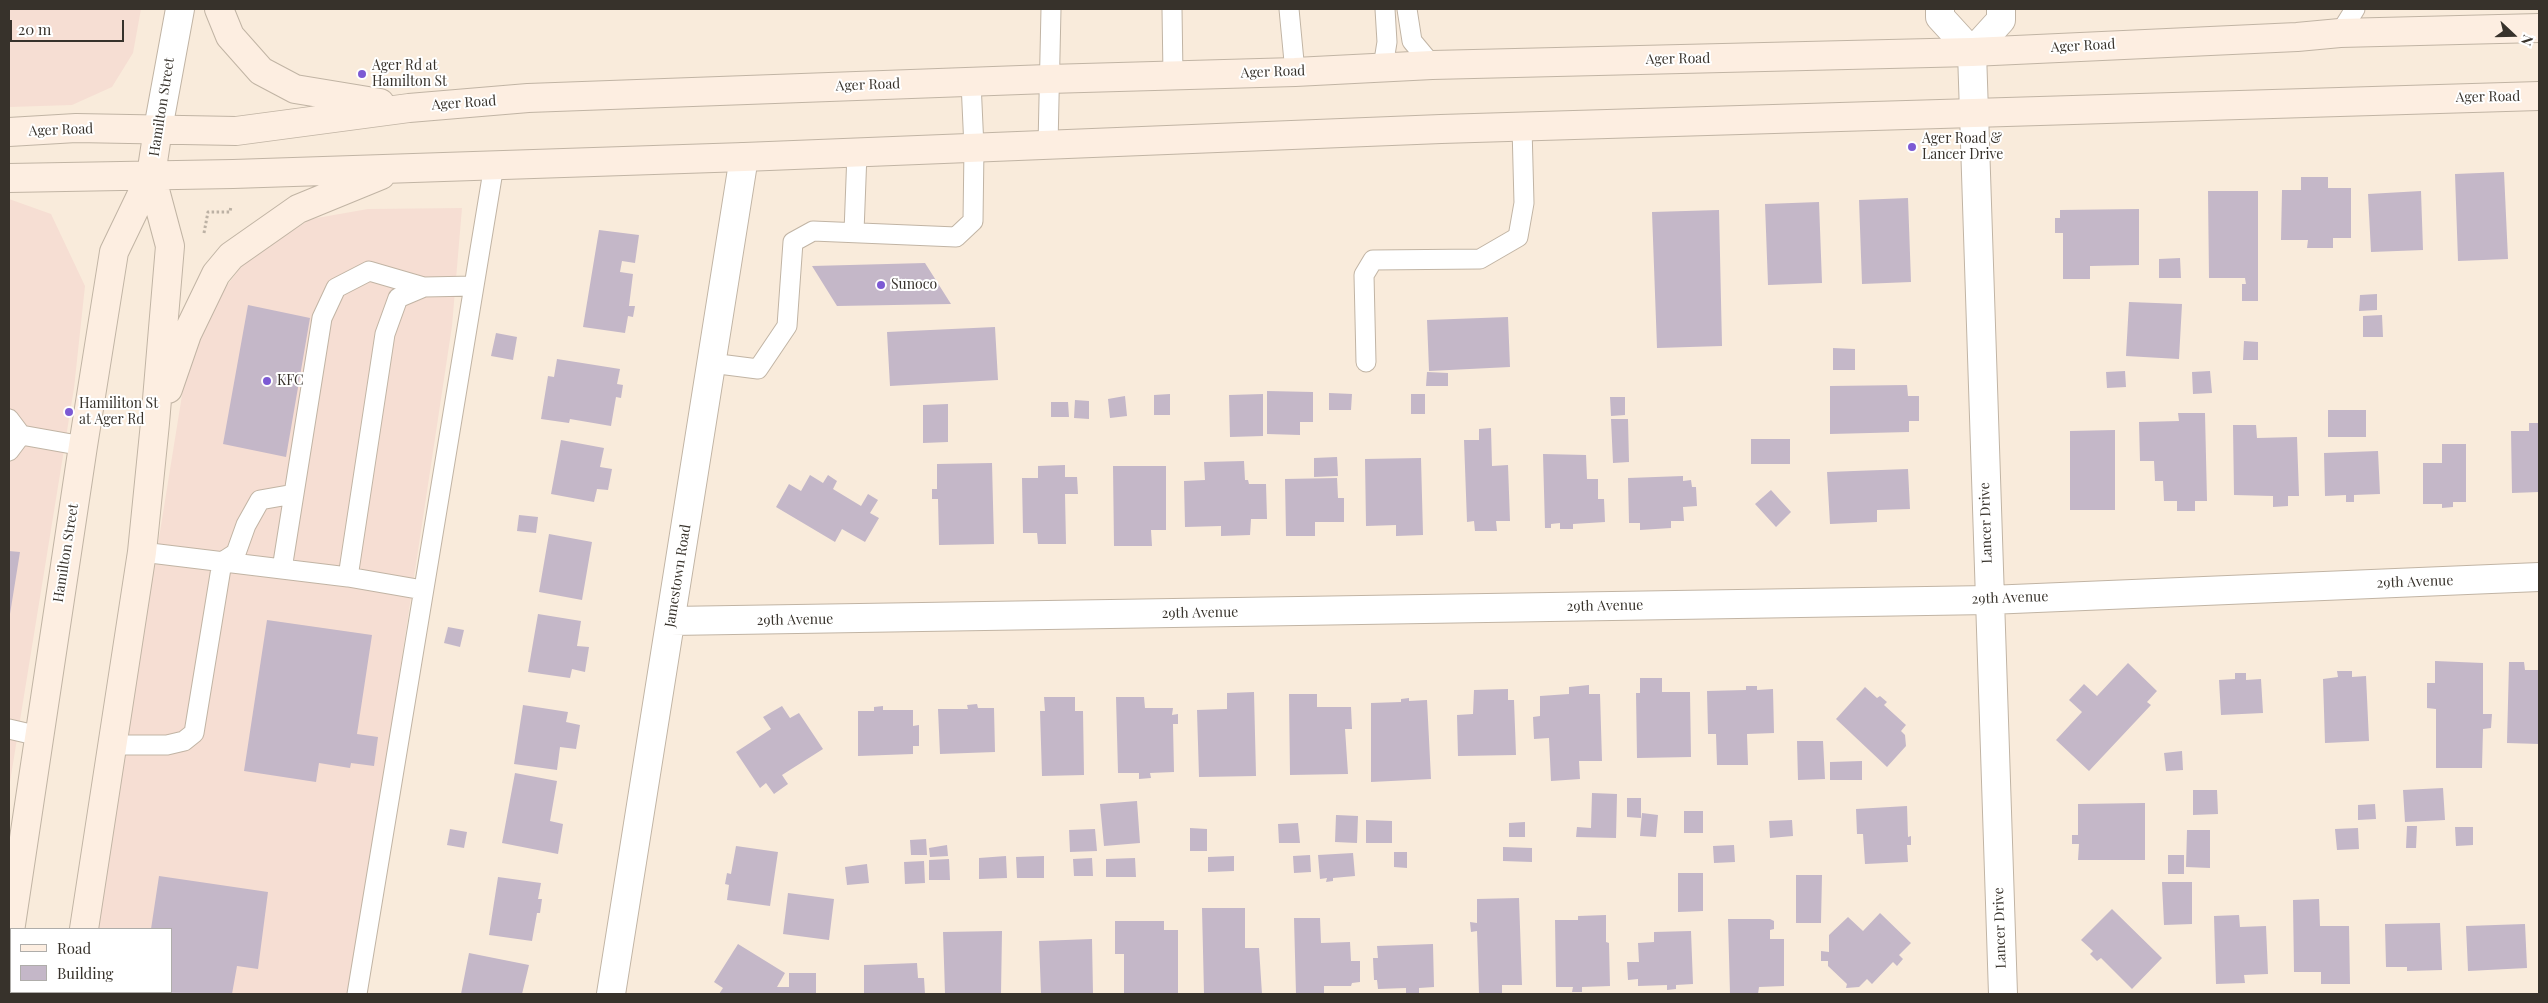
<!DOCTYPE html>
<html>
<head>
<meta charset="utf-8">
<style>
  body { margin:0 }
  #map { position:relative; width:2548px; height:1003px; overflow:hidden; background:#f9ebdb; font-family:"Playfair Display",serif }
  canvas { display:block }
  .frame { position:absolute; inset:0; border:10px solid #37322b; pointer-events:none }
  .legend { position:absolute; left:10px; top:928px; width:162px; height:65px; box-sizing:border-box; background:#fff; border:1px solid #afadaa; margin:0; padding:6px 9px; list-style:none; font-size:15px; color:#37322b }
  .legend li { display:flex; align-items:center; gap:10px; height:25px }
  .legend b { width:25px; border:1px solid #afadaa }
  .north { position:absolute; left:2488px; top:10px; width:50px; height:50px; -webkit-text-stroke:4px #fff; paint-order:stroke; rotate:111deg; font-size:14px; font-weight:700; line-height:20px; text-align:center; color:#37322b }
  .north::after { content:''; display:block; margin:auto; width:18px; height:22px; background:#37322b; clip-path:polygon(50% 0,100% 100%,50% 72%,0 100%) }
  .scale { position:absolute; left:10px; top:20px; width:114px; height:22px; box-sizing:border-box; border:2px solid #37322b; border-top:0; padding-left:6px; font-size:15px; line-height:18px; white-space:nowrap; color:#37322b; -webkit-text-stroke:4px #fff; paint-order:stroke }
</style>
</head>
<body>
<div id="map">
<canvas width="2548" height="1003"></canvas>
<div class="frame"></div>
<ul class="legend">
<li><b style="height:6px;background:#fdeee1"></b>Road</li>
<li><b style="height:14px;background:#c4b7c8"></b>Building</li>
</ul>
<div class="north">N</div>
<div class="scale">20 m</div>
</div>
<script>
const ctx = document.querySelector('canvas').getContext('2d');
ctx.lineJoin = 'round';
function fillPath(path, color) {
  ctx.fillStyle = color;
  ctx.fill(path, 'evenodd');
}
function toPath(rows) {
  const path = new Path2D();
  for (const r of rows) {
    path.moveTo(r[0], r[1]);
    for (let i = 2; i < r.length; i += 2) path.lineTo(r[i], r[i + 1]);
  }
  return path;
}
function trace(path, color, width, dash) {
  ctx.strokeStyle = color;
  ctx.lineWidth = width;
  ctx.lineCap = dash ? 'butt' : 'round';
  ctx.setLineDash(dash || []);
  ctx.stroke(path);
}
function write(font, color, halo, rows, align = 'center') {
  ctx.font = font + ' "Playfair Display",serif';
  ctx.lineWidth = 4;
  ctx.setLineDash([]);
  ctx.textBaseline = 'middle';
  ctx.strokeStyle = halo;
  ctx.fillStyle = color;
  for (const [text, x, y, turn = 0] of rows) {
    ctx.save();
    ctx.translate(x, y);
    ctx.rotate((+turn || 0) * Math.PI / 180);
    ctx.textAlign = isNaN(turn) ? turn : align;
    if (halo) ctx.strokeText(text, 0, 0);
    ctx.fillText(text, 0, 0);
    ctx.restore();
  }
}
fillPath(toPath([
  [9,9,141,9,133,53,112,87,72,105,9,107],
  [9,199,51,214,85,286,74,388,9,788],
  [462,208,452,326,351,994,85,994,86,992,171,992,171,929,96,929,183,389,200,321,247,259,311,219,368,209]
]), '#f6ded3');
fillPath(toPath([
  [2504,172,2508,259,2458,261,2455,174],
  [2301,177,2328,177,2328,188,2351,188,2351,238,2333,238,2333,248,2307,248,2308,240,2281,240,2282,190,2301,190],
  [2208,191,2258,191,2258,301,2242,301,2242,284,2246,284,2245,278,2209,278],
  [2421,191,2423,250,2371,252,2368,194],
  [1908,198,1911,282,1862,284,1859,200],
  [1819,202,1822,283,1768,285,1765,204],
  [2139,209,2139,265,2090,266,2090,279,2063,279,2063,233,2055,233,2055,218,2060,218,2060,210],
  [1719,210,1722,346,1657,348,1652,212],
  [599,230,639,235,635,263,622,261,620,272,633,274,629,306,635,306,633,317,628,316,625,333,583,327],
  [2180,258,2181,278,2159,278,2159,259],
  [925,263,951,304,837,306,812,266],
  [2377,294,2377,310,2359,311,2360,295],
  [2129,302,2182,304,2179,359,2126,356],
  [248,305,310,318,286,457,223,444],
  [2382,315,2383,337,2363,337,2363,316],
  [1508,317,1510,367,1429,371,1427,320],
  [995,327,998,380,890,386,887,332],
  [496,333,517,337,513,360,491,356],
  [2244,341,2258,342,2258,360,2243,360],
  [1833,348,1855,349,1855,370,1833,370],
  [557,359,620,369,617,384,623,385,621,398,616,397,611,426,570,419,569,423,541,419,548,376,554,377],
  [2125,371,2126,387,2107,388,2106,372],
  [2210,371,2212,393,2193,394,2192,372],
  [1427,372,1448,373,1448,386,1426,386],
  [1907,385,1908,396,1919,396,1919,421,1909,421,1909,432,1830,434,1830,386],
  [1267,391,1313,392,1313,422,1300,422,1300,435,1267,434],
  [1329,393,1352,394,1351,410,1329,410],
  [1170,394,1170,415,1154,415,1154,395],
  [1263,394,1263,436,1230,437,1229,395],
  [1411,394,1425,394,1425,414,1411,414],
  [1125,396,1127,416,1110,418,1108,399],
  [1610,397,1625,397,1625,415,1611,416],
  [1075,400,1089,401,1089,419,1074,418],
  [1051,402,1068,402,1069,417,1051,417],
  [948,404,948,442,923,443,923,405],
  [2328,410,2366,410,2366,437,2328,437],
  [2178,413,2205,413,2207,501,2195,501,2195,511,2177,511,2177,501,2164,501,2163,481,2155,481,2154,461,2140,461,2139,422,2179,421],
  [1611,419,1628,419,1629,462,1613,463],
  [2529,423,2539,423,2539,492,2512,493,2511,431,2529,431],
  [2233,425,2256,425,2257,438,2297,437,2299,496,2288,496,2288,506,2273,507,2273,496,2234,495],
  [1491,428,1492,466,1508,465,1510,521,1496,521,1497,531,1475,531,1474,521,1467,522,1464,440,1479,440,1479,429],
  [2115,430,2115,510,2070,510,2070,431],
  [1751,439,1790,439,1790,464,1751,464],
  [561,440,604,448,600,467,612,469,608,490,597,489,594,502,551,494],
  [2442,444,2466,444,2466,502,2453,502,2453,507,2442,508,2442,504,2423,504,2423,463,2442,463],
  [2378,451,2380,494,2354,495,2354,502,2346,502,2346,495,2325,496,2324,453],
  [1543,454,1586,455,1587,479,1598,479,1598,499,1604,499,1605,522,1573,524,1573,529,1560,529,1560,523,1551,524,1551,528,1545,528],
  [1337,457,1338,476,1314,477,1314,458],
  [1421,458,1423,535,1396,536,1396,525,1366,526,1365,459],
  [1244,461,1245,480,1248,480,1249,484,1266,484,1267,519,1251,519,1250,535,1221,536,1221,526,1185,527,1184,481,1205,480,1204,462],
  [992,463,994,544,939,545,938,499,932,499,932,489,937,489,937,464],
  [1065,465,1065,477,1077,477,1078,494,1065,494,1066,544,1038,544,1037,533,1023,533,1022,478,1038,478,1038,466],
  [1113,466,1166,466,1166,530,1151,530,1152,546,1114,546],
  [1908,469,1910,509,1877,510,1877,522,1830,524,1827,472],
  [810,475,823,483,828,475,837,481,833,489,861,506,868,494,878,500,870,513,879,518,865,542,842,529,835,542,776,507,789,484,801,491],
  [1683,476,1683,481,1691,480,1692,487,1696,487,1697,506,1683,507,1684,521,1671,521,1671,528,1640,530,1640,523,1629,523,1628,478],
  [1337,478,1338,498,1344,498,1344,522,1315,522,1315,536,1286,536,1285,479],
  [1771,490,1791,512,1776,527,1755,504],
  [519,515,538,517,536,533,517,531],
  [549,534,592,542,582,600,539,592],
  [9,551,20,552,10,614,9,614],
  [538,614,581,621,577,646,589,647,585,672,572,669,570,678,528,672],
  [267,620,372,635,357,734,378,737,374,766,351,763,350,768,319,763,316,782,244,771],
  [448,627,464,630,460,647,444,643],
  [2435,661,2483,663,2483,714,2492,714,2491,728,2483,729,2482,768,2436,768,2436,709,2427,708,2427,683,2435,683],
  [2509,662,2524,662,2525,670,2539,670,2539,744,2507,743],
  [2128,663,2157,691,2147,702,2151,705,2089,771,2056,740,2082,712,2069,700,2084,684,2097,696],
  [2337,671,2352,671,2352,677,2366,676,2369,741,2325,743,2323,679,2338,677],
  [2235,673,2246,673,2246,680,2261,679,2263,713,2221,715,2219,680,2235,679],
  [1640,678,1662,678,1662,692,1690,692,1691,757,1637,758,1636,693,1640,693],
  [1589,685,1589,694,1600,694,1602,761,1579,761,1580,779,1551,781,1549,738,1534,739,1533,717,1540,716,1540,696,1569,694,1569,687],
  [1746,686,1757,686,1757,690,1773,689,1774,733,1747,734,1748,765,1717,765,1716,734,1708,734,1707,691,1746,690],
  [1865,687,1877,698,1880,696,1887,702,1884,705,1906,725,1901,731,1905,735,1906,746,1887,767,1836,719],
  [1508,689,1508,700,1514,700,1516,755,1458,756,1457,715,1473,714,1474,690],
  [1254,692,1256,776,1199,777,1197,710,1227,709,1227,693],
  [1289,694,1317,694,1317,707,1351,707,1352,729,1345,729,1348,774,1290,775],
  [1044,697,1075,697,1075,711,1083,711,1084,775,1042,776,1040,711,1045,711],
  [1116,697,1144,697,1145,708,1173,708,1172,715,1178,714,1178,724,1173,724,1174,772,1150,773,1151,778,1139,779,1139,773,1118,773],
  [1409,698,1409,701,1427,700,1431,779,1371,782,1371,703,1401,702,1401,699],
  [977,704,978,708,994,708,995,752,940,754,938,709,968,709,967,705],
  [523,705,568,712,566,722,580,725,576,749,560,747,557,770,514,764],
  [782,706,790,718,799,713,823,749,782,775,788,784,774,794,766,783,760,788,736,752,771,729,763,717],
  [883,706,883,710,913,710,913,726,919,725,919,746,913,746,913,754,858,756,858,711,874,711,874,707],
  [1797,741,1823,741,1825,779,1798,780],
  [2182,751,2183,770,2166,771,2164,753],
  [1862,761,1862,780,1830,780,1830,762],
  [515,773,557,781,550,821,563,824,558,854,502,843],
  [2443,788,2445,820,2405,822,2403,790],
  [2193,790,2217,790,2218,814,2193,815],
  [1592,793,1617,794,1616,838,1576,837,1577,827,1591,828],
  [1627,798,1641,798,1641,818,1627,817],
  [1137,801,1140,843,1104,846,1100,804],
  [2145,803,2145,860,2078,860,2079,844,2072,844,2072,835,2078,835,2078,804],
  [2375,804,2376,819,2358,820,2358,805],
  [1907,806,1908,837,1911,836,1911,845,1907,845,1908,862,1865,864,1863,834,1857,834,1856,809],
  [1684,811,1703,811,1703,833,1684,833],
  [1642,813,1658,815,1656,837,1640,836],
  [1336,815,1358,816,1357,843,1335,842],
  [1366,820,1392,821,1392,843,1366,843],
  [1792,820,1793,836,1770,838,1769,821],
  [1525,822,1525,837,1509,837,1509,823],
  [1298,823,1300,843,1279,843,1278,824],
  [2407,826,2417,826,2416,848,2406,848],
  [2455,827,2473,827,2473,845,2456,846],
  [1190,828,1207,829,1207,851,1190,851],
  [2358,828,2359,849,2337,850,2335,829],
  [450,829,467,832,464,848,447,845],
  [1095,829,1097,851,1070,852,1069,830],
  [2187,830,2210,830,2210,868,2186,867],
  [926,839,927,855,911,855,910,840],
  [947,845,948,856,930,857,929,848],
  [1734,845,1735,862,1714,863,1713,846],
  [736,846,778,852,770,906,727,900,729,885,725,884,727,873,731,874],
  [1503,847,1532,848,1532,862,1503,861],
  [1394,852,1407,852,1407,868,1394,867],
  [1353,853,1355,876,1333,878,1333,881,1326,882,1327,878,1320,879,1318,855],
  [1310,855,1311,872,1294,873,1293,856],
  [2168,855,2184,855,2184,874,2168,874],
  [1006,856,1007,878,979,879,979,858],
  [1044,856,1044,878,1017,878,1016,857],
  [1234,856,1234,871,1208,872,1208,857],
  [1092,858,1093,876,1074,876,1073,859],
  [1135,858,1136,877,1106,877,1106,859],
  [949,859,950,880,929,880,929,860],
  [924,861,925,883,905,884,904,862],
  [867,864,869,883,847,885,845,867],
  [1678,873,1703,873,1703,911,1678,912],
  [1796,875,1822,875,1821,923,1796,923],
  [159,876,268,892,258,969,237,966,232,994,143,994,143,992,171,992,171,929,151,929],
  [498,877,541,883,538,899,542,899,540,913,537,913,532,941,489,935],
  [2162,882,2192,882,2192,924,2164,925],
  [788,893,834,899,829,940,783,934],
  [1519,898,1522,985,1502,985,1502,994,1479,994,1477,931,1471,932,1470,922,1477,923,1477,899],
  [2319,899,2320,926,2349,926,2350,984,2321,984,2321,972,2294,972,2293,900],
  [1202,908,1245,908,1245,948,1259,948,1262,994,1204,994],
  [2112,909,2162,958,2132,989,2101,958,2097,961,2090,954,2093,951,2081,940],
  [1880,913,1911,943,1899,955,1903,959,1897,966,1893,962,1872,984,1867,979,1859,987,1846,988,1847,984,1828,966,1828,961,1821,961,1821,951,1829,952,1829,935,1848,917,1863,931],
  [1606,915,1606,942,1609,943,1610,986,1582,987,1582,992,1572,992,1573,987,1556,987,1555,920,1578,920,1578,916],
  [2239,915,2240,927,2266,926,2268,974,2244,975,2245,983,2216,984,2214,916],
  [1294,918,1320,918,1321,943,1350,942,1351,961,1360,961,1360,982,1352,983,1351,986,1324,986,1324,994,1296,994],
  [1728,919,1770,919,1774,921,1774,929,1770,930,1770,939,1784,939,1784,986,1759,987,1758,994,1730,994],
  [1115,921,1164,921,1164,930,1178,930,1178,994,1124,994,1124,954,1115,954],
  [2440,923,2442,970,2407,971,2407,967,2386,967,2385,924],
  [2525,924,2527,968,2468,971,2466,926],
  [1002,931,1001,994,945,994,943,932],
  [1691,931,1693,984,1676,985,1676,989,1667,990,1667,985,1638,986,1638,979,1628,980,1627,962,1639,962,1638,943,1654,942,1654,932],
  [1092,939,1093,994,1041,994,1039,941],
  [738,944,785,973,777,987,789,987,789,973,816,973,816,994,719,994,723,988,714,982],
  [1433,944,1434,987,1419,988,1419,993,1406,993,1406,988,1378,989,1377,980,1374,980,1373,958,1378,958,1377,946],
  [469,953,529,965,522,994,461,994],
  [917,963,918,978,924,978,925,994,864,994,864,965]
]), '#c4b7c8');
const service = toPath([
  [1172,9,1173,75],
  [1289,9,1295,72],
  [1407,9,1412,41,1432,65],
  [2340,33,2355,9],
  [1383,67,1387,42,1385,9],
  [1048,145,1051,9],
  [854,232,857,153],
  [1366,362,1364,275,1373,260,1480,259,1518,237,1524,203,1522,127],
  [711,363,758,369,787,326,793,242,813,231,956,237,973,221,974,148,971,82],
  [9,419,21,435,83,446],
  [9,451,21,435],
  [142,552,348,577,423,590],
  [282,569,322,318,336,288,369,271,424,287],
  [348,577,385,334,398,298,424,287,474,286],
  [9,729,39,736],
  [113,745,167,745,184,741,194,733,222,562,236,553,246,525,260,500,294,494],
  [357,994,494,165]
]);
const minor = toPath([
  [1940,9,1940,17,1972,52],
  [1972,52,2003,994],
  [1972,52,2001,20,2001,9],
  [158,129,180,9],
  [671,621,1989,600,2539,577],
  [611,994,744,157]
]);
const secondary = toPath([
  [219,9,230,36,261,71,295,89,380,103],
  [9,132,76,128,236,131,409,108,528,98,1048,79,1295,72,1432,65,1972,52,2297,37,2340,33,2539,28],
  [9,178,233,174,744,157,1441,129,2539,96],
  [168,389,187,334,216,274,231,256,298,209,381,175],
  [84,929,142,552,155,423,170,246,151,175],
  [9,938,83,446,114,252,151,175,158,129],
  [74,994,74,992]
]);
trace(service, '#c1b4a4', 21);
trace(minor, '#c1b4a4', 30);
trace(secondary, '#c1b4a4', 30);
trace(toPath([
  [204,233,208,212,230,212,231,206]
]), '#bcb1a4', 3, [2.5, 2.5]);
trace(service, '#fff', 19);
trace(minor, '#fff', 28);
trace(secondary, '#fdeee1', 28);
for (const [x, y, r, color] of [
  [362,74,5,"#7c5ad4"],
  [1912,147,5,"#7c5ad4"],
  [881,285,5,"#7c5ad4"],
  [267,381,5,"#7c5ad4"],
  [69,412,5,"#7c5ad4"]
]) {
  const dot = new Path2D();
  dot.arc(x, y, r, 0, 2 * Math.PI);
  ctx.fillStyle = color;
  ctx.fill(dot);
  trace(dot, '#fff', 2);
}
write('14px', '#37322b', '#fff', [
  ["Ager Road",2083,46,-3],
  ["Ager Road",1678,59,-1],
  ["Ager Road",1273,72,-2],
  ["Ager Road",868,85,-2],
  ["Ager Road",2488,97,-1],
  ["Ager Road",464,103,-4],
  ["Hamilton Street",162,107,-81],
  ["Ager Road",61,130,-2],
  ["Lancer Drive",1986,523,-92],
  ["Hamilton Street",66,553,-81],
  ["Jamestown Road",678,576,-81],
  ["29th Avenue",2415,582,-2],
  ["29th Avenue",2010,598,-2],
  ["29th Avenue",1605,606,-1],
  ["29th Avenue",1200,613,-1],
  ["29th Avenue",795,620,-1],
  ["Lancer Drive",2000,928,-92]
]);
write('14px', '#37322b', '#fff', [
  ["Ager Rd at",372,66],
  ["Hamilton St",372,82],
  ["Ager Road &",1922,139],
  ["Lancer Drive",1922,155],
  ["Sunoco",891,285],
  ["KFC",277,381],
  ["Hamiliton St",79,404],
  ["at Ager Rd",79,420]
], 'left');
</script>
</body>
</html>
